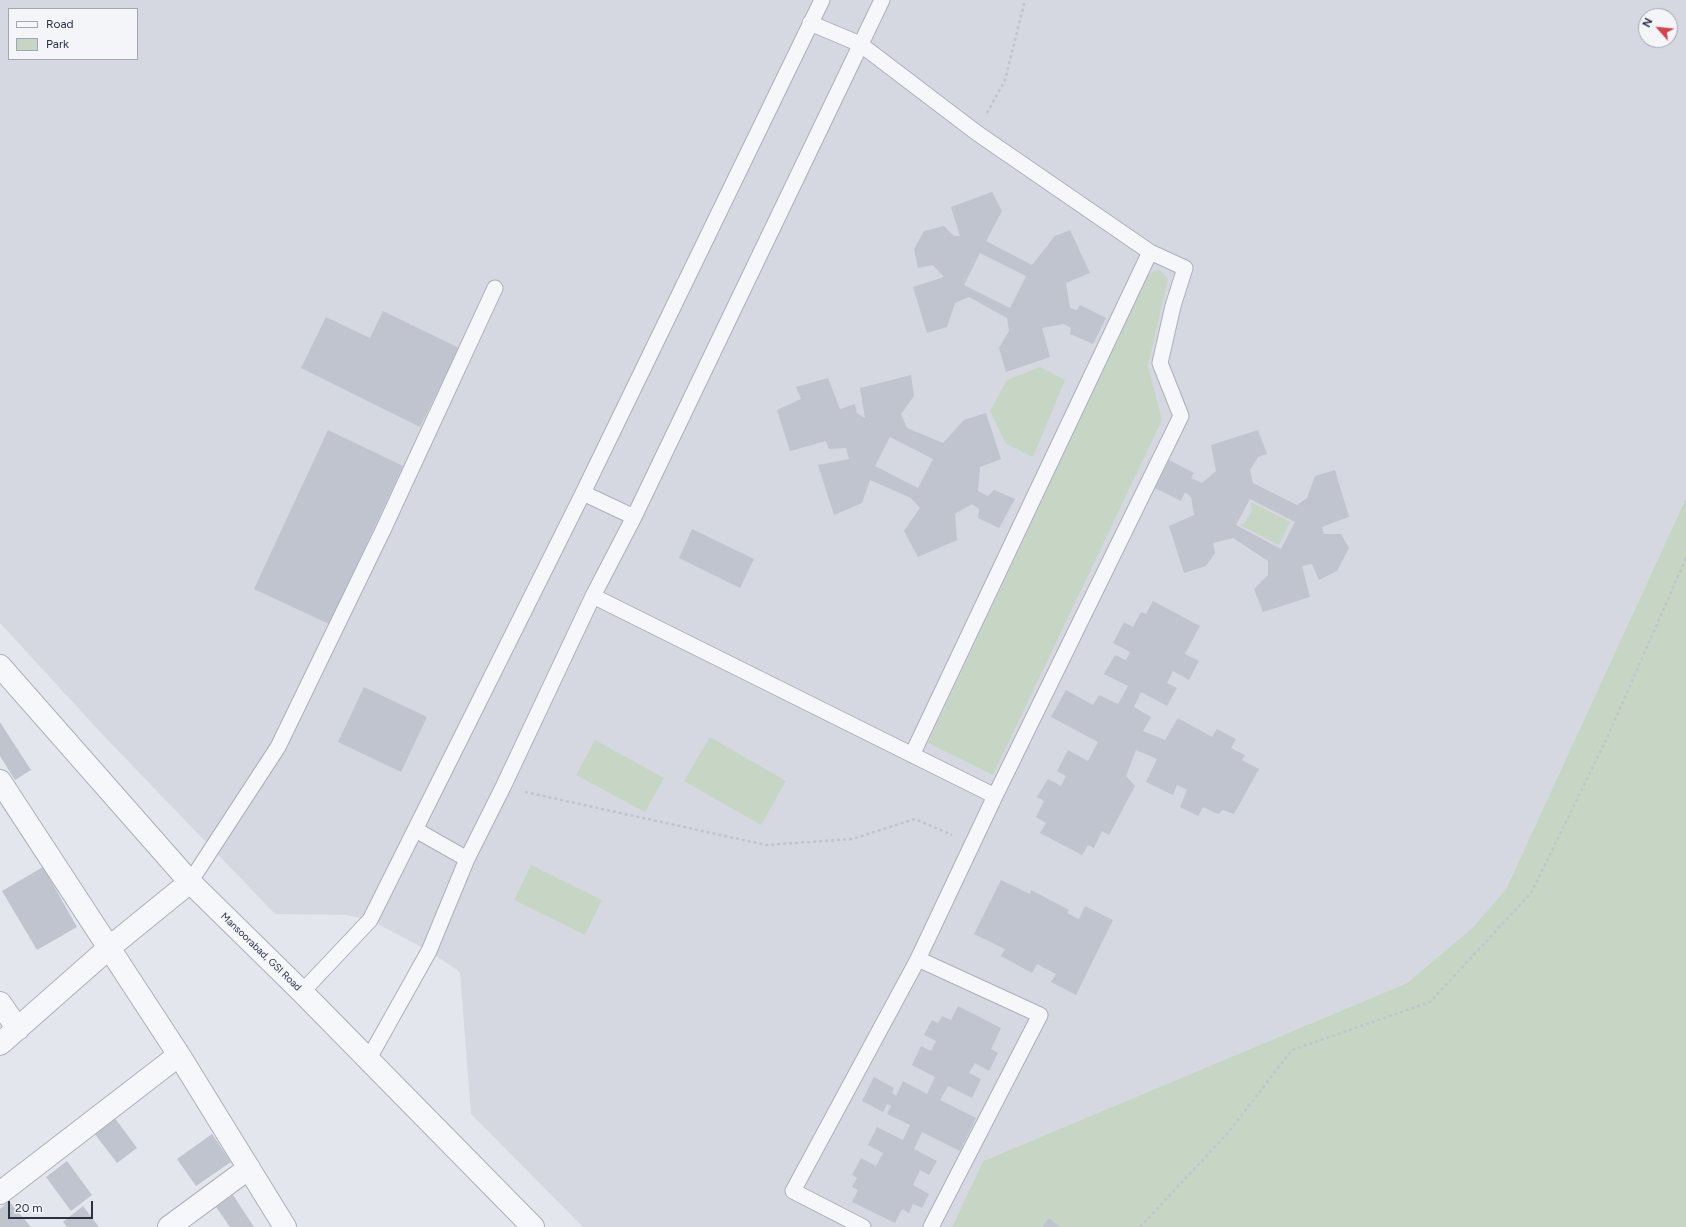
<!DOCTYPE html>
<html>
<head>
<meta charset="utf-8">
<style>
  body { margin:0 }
  #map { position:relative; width:1686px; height:1227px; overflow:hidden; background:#e3e6ec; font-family:Figtree,sans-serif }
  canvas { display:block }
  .legend { position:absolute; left:8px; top:8px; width:130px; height:52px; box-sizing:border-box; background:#f3f5f9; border:1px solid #a3a7b1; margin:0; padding:5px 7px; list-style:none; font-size:12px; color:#2a3145 }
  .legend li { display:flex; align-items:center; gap:8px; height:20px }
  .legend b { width:20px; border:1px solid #a3a7b1 }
  .north { position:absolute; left:1638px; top:8px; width:40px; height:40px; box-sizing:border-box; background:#f3f5f9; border:1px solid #a3a7b1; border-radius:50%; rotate:297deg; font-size:11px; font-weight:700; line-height:16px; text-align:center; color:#2a3145 }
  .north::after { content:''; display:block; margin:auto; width:14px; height:18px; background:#d5444a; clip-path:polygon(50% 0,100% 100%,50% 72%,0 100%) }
  .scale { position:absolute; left:8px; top:1201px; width:85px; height:18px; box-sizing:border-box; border:2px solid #2a3145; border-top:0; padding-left:5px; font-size:12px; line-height:14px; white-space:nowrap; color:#2a3145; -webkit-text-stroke:3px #f3f5f9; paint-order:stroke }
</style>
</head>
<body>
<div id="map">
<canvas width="1686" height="1227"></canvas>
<ul class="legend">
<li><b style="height:5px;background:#f6f7fa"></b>Road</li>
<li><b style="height:11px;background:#c7d6c4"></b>Park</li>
</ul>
<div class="north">N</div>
<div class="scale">20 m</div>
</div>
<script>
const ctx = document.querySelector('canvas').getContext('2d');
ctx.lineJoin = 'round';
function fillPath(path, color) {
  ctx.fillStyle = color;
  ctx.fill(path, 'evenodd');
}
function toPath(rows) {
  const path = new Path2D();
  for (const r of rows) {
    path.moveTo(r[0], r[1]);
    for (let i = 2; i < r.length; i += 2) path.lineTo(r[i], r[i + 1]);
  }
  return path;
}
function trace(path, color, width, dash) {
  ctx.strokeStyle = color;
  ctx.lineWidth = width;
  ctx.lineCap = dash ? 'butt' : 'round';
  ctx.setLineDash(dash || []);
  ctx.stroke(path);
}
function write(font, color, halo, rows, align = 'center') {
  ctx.font = font + ' Figtree,sans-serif';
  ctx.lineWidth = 3;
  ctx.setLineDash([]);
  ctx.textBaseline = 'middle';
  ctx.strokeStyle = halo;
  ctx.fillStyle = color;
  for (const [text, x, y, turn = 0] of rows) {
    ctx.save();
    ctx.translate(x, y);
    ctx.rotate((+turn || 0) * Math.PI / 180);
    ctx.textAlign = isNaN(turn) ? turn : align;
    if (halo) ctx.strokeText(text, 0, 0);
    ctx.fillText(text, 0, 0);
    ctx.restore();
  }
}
fillPath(toPath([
  [0,0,1686,0,1686,498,1506,889,1473,927,1407,983,983,1161,952,1227,583,1227,471,1114,460,972,429,951,370,920,347,915,275,914,103,735,0,623],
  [9,9,137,9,137,59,9,59],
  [1646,16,1670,16,1670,40,1646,40]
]), '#d5d8e1');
fillPath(toPath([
  [1159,269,1168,279,1148,366,1162,420,993,775,928,743,1148,275],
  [1040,367,1065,380,1033,457,1006,444,990,411,1007,380],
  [1686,498,1686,1227,952,1227,983,1161,1407,983,1473,927,1506,889],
  [1251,502,1290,522,1279,545,1240,525,1245,522,1252,511],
  [710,737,786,781,761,825,684,781],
  [595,740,664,778,645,812,576,775],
  [531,865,602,900,585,935,514,900]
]), '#c7d6c4');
fillPath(toPath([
  [992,192,1002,211,986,241,1032,265,1055,236,1070,230,1090,273,1066,283,1070,308,1077,310,1080,305,1106,318,1093,344,1070,334,1071,328,1064,324,1042,328,1050,357,1006,372,999,348,1009,331,1007,318,969,297,955,303,947,327,927,333,913,287,944,277,933,265,918,268,914,249,924,231,944,226,954,236,960,236,951,207],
  [980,253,1026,276,1010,308,964,285],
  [383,311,459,348,420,427,301,368,326,317,370,338],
  [911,375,914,396,901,414,907,428,943,443,964,420,986,413,1001,459,980,467,978,491,988,496,994,490,1015,499,999,528,978,518,979,509,972,504,955,514,957,540,918,557,904,531,920,508,911,498,870,480,862,503,834,515,818,465,849,459,846,448,829,449,826,441,790,451,777,410,801,399,796,387,828,378,840,409,855,404,857,413,865,418,860,388],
  [890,437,933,459,918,488,875,466],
  [328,430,403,466,329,624,254,589],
  [1258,430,1267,454,1258,457,1250,470,1253,483,1297,505,1307,498,1315,476,1335,470,1349,517,1322,527,1324,534,1341,534,1349,548,1337,571,1319,580,1312,564,1302,566,1310,597,1263,612,1254,589,1268,575,1268,561,1233,538,1213,543,1215,553,1206,566,1184,573,1169,526,1194,515,1191,497,1185,492,1181,501,1155,488,1169,460,1194,473,1191,478,1202,483,1216,471,1211,445],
  [1250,499,1295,522,1281,549,1236,525],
  [692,529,754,559,740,588,679,558],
  [1153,601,1200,626,1185,654,1199,661,1189,680,1173,671,1167,683,1177,688,1167,706,1141,692,1134,707,1151,717,1143,731,1165,740,1178,718,1212,737,1217,729,1236,739,1231,748,1245,755,1242,760,1259,769,1234,814,1223,810,1218,814,1203,807,1198,816,1180,807,1187,790,1177,785,1173,795,1146,782,1157,759,1136,750,1126,776,1135,786,1109,835,1102,831,1094,848,1088,845,1082,855,1040,833,1046,823,1036,817,1044,801,1037,797,1048,779,1061,786,1066,776,1057,771,1068,750,1088,761,1098,742,1051,717,1066,690,1093,705,1099,695,1118,704,1128,686,1104,674,1115,655,1126,660,1130,652,1113,643,1124,622,1133,627,1141,612,1146,614],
  [364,687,427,717,401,772,338,742],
  [0,722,31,770,15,780,0,756],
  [43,867,77,927,37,950,2,891],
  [1001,880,1030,894,1031,890,1069,910,1067,913,1079,919,1085,906,1113,920,1076,995,1051,982,1056,974,1037,964,1032,973,1001,956,1005,949,974,934],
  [958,1006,1001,1028,991,1049,998,1053,989,1071,975,1063,969,1073,981,1079,972,1098,948,1086,940,1100,976,1118,960,1151,922,1132,914,1149,937,1161,929,1175,920,1170,913,1185,929,1194,922,1208,913,1204,909,1213,902,1209,895,1223,852,1202,858,1190,852,1187,857,1178,852,1175,861,1158,876,1166,883,1153,868,1145,877,1127,903,1140,910,1125,887,1114,891,1106,887,1104,883,1112,862,1101,874,1077,894,1088,892,1093,896,1096,903,1081,927,1094,935,1077,912,1065,921,1046,931,1051,936,1041,924,1035,932,1020,938,1023,942,1016,951,1020],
  [114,1117,137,1148,117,1163,94,1133],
  [212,1134,231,1162,196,1186,177,1159],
  [67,1161,92,1195,71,1211,46,1177],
  [233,1195,254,1227,230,1227,216,1207],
  [9,1201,31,1227,0,1227,0,1209],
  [83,1206,99,1227,67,1227,63,1222],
  [1049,1218,1060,1227,1042,1227]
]), '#c0c4cf');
const service = toPath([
  [810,23,860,44,977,133,1150,252],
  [583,493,634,517],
  [593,596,995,796],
  [416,830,467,859],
  [190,882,278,747,384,528,495,288],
  [918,959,1040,1015,931,1227],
  [302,992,370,920,583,493,822,0],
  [368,1060,429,951,467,859,503,787,593,596,634,517,882,0],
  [863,1227,793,1191,918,959,995,796,1181,416,1160,363,1173,306,1185,268,1150,252,912,755]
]);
const minor = toPath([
  [0,781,179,1055,285,1227],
  [0,1003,18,1029],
  [0,1044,110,947,190,882],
  [0,1193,179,1055],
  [169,1227,249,1168]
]);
const tertiary = toPath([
  [0,666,190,882,302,992,533,1227]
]);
trace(service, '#acb0ba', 17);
trace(minor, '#acb0ba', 24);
trace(tertiary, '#acb0ba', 24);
trace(toPath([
  [987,113,1005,80,1025,0],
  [525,792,766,845,852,839,915,819,952,835],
  [1140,1227,1227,1134,1292,1050,1430,1002,1531,893,1607,738,1686,558]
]), '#c1c4cb', 2.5, [3, 3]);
trace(service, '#f6f7fa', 15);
trace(minor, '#f6f7fa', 22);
trace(tertiary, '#f6f7fa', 22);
write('10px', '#2a3145', '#f3f5f9', [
  ["Mansoorabad, GSI Road",261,952,44]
]);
</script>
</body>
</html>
